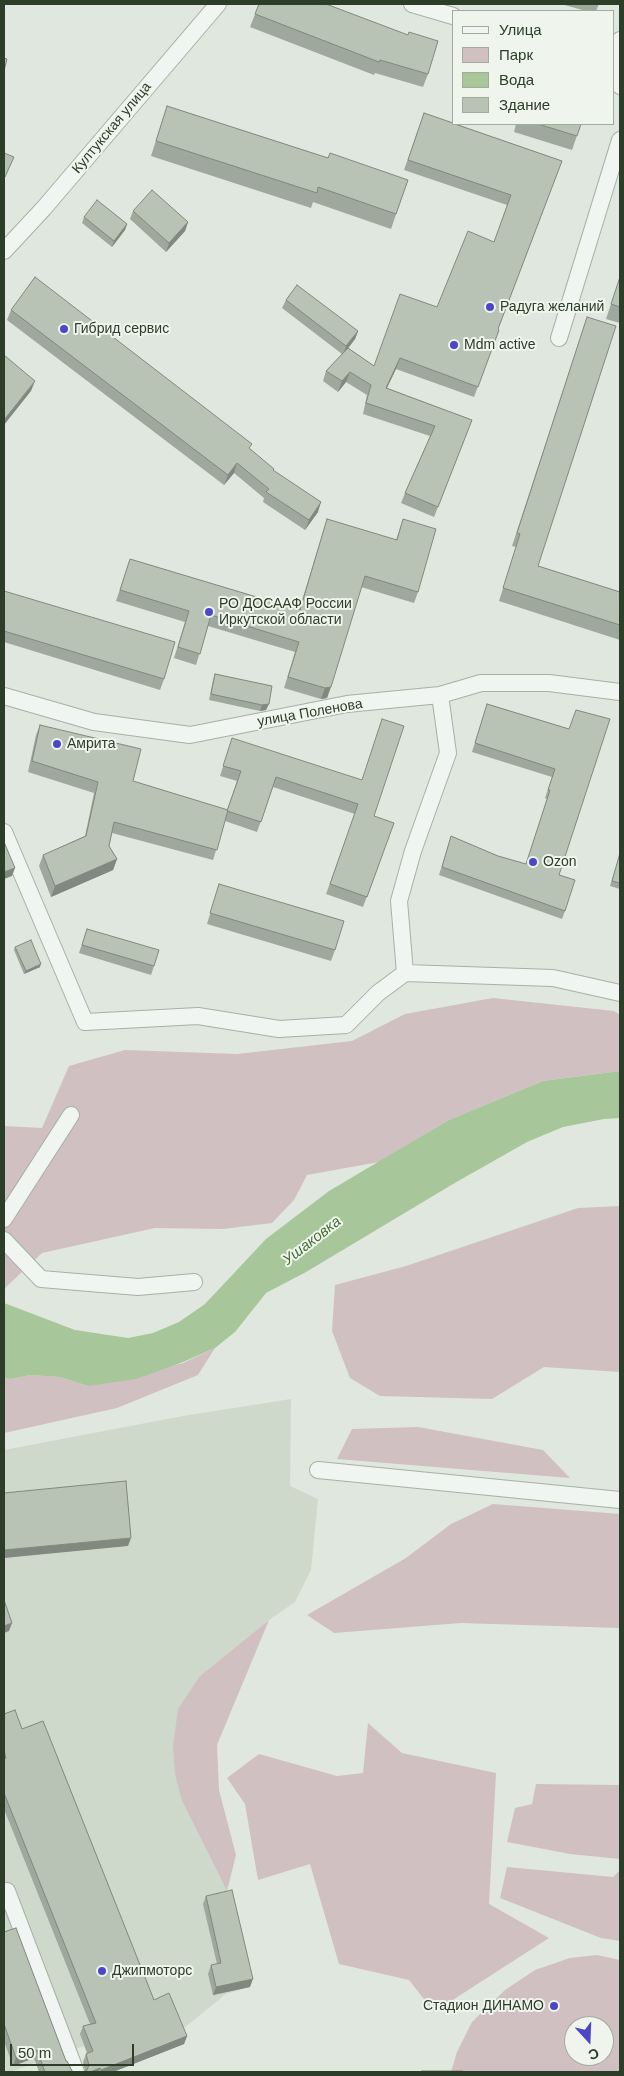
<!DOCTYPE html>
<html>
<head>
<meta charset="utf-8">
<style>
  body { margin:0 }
  #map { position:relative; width:624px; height:2076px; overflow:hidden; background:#e0e7de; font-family:Arial,sans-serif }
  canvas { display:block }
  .frame { position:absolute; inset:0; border:5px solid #2c3d28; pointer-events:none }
  .legend { position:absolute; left:452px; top:10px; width:162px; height:115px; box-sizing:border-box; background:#eff5ed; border:1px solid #a1ab9e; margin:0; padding:6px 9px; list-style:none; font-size:15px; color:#2c3d28 }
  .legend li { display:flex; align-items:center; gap:10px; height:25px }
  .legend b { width:25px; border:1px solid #a1ab9e }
  .north { position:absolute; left:564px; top:2016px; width:50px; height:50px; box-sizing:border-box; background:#eff5ed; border:1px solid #a1ab9e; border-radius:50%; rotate:160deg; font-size:14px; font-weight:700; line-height:20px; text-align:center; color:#2c3d28 }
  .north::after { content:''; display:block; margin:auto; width:18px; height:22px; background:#4c47c7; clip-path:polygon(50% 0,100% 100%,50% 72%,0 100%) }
  .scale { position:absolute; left:10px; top:2044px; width:124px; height:22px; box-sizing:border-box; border:2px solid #2c3d28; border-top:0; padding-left:6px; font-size:15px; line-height:18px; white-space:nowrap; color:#2c3d28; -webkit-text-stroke:4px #eff5ed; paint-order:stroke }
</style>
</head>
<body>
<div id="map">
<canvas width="624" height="2076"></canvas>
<div class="frame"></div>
<ul class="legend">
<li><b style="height:6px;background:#f1f5f1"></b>Улица</li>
<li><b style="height:14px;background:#d0c0c1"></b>Парк</li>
<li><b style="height:14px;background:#a7c69a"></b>Вода</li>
<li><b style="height:14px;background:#b8c3b6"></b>Здание</li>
</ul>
<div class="north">С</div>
<div class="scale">50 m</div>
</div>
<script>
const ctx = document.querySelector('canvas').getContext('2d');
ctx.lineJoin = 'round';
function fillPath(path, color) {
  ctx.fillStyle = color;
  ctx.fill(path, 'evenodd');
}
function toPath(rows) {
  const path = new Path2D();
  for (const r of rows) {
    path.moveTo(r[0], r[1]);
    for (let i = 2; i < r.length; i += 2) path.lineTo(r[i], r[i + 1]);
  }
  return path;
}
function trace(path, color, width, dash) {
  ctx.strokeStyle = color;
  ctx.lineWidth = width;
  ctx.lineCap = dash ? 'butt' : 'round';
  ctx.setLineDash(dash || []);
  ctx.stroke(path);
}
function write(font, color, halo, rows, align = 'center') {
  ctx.font = font + ' Arial,sans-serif';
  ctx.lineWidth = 4;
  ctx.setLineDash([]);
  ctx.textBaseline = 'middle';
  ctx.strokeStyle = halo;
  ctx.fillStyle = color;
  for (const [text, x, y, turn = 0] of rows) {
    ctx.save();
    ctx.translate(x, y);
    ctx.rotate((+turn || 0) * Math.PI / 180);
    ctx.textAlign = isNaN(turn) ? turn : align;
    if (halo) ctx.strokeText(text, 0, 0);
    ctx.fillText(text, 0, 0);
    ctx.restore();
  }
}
fillPath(toPath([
  [291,1399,290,1486,318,1499,311,1570,295,1602,269,1620,200,1676,182,1801,227,1891,250,1987,226,1994,179,2032,183,2044,113,2072,95,2072,84,2046,10,2072,4,2072,4,1450,183,1416]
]), '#ced9cc');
fillPath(toPath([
  [493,998,614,1011,620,1015,620,1071,543,1081,449,1120,379,1162,307,1175,294,1200,272,1223,223,1229,155,1228,42,1253,4,1289,4,1126,42,1128,69,1066,125,1050,237,1054,352,1041,405,1014],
  [620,1206,620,1372,544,1367,492,1399,380,1396,350,1378,332,1331,335,1285,406,1266,578,1208],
  [215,1348,198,1375,117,1408,4,1433,4,1378,11,1379,30,1375,60,1377,88,1386,183,1363],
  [418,1427,543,1450,570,1478,337,1459,352,1429],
  [493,1504,620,1514,620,1628,461,1623,334,1633,307,1615,406,1558,451,1524],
  [269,1620,217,1745,219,1790,236,1855,227,1891,182,1801,175,1774,173,1746,178,1709,200,1676],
  [368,1723,402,1753,496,1773,489,1904,549,1938,434,2012,409,1980,339,1964,310,1864,258,1880,245,1804,227,1778,259,1754,337,1776,363,1773],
  [536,1784,620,1785,620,1859,570,1854,507,1842,515,1808,532,1804],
  [507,1867,613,1877,620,1870,620,1941,601,1938,500,1898],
  [597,1955,620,1960,620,2072,451,2072,457,2052,472,2022,505,1990,535,1970,570,1958],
  [574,2026,604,2026,604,2056,574,2056]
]), '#d0c0c1');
fillPath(toPath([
  [620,1071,620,1118,604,1119,563,1127,527,1142,453,1184,306,1272,266,1293,235,1332,215,1348,183,1362,136,1379,88,1386,60,1377,30,1375,11,1379,4,1378,4,1303,75,1330,128,1338,153,1333,179,1322,205,1304,266,1239,329,1191,449,1120,543,1081]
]), '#a7c69a');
const minor = toPath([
  [412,4,453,16],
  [620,40,613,63,620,86],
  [4,251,44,208,218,4],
  [559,338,620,140],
  [440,695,448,753,413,851,399,901,405,973,553,978,620,993],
  [4,696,94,722,190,735,347,704,440,695,481,683,549,683,620,692],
  [4,832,85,1022,198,1016,279,1029,346,1025,378,993,405,973],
  [4,1219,71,1115],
  [4,1240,41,1279,138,1287,194,1282],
  [318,1470,620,1500],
  [7,1891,76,2072]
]);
trace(minor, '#a6b1a4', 18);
trace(minor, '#f1f5f1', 16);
fillPath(toPath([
  [259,4,428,74,423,87,375,73,374,75,250,27],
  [561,4,599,4,596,11,586,11],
  [167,106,328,158,408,180,391,229,313,202,311,208,151,156],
  [424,113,562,161,498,329,499,330,474,397,396,369,387,388,472,420,434,517,401,503,405,493,430,436,363,414,367,395,346,382,338,392,323,381,326,371,342,354,282,308,286,300,358,331,355,339,348,348,374,366,437,307,494,242,507,205,404,170],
  [516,124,581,124,572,150,514,132],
  [133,211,188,222,185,231,166,252,130,219],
  [84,217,127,224,125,230,112,247,82,223],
  [620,277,620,323,606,319],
  [11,310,250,449,318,512,305,530,263,502,264,498,234,473,224,485,7,320],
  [587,317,538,566,620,592,620,640,499,601,516,547,512,546],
  [327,519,396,540,403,519,418,592,414,603,361,587,327,698,321,699,284,688,295,652,208,626,196,665,174,658,185,622,116,601,130,559,299,610],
  [4,591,164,679,160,690,4,642],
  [215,674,272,686,266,710,260,711,209,700,213,680],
  [487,704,569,729,559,875,565,911,562,919,439,875,451,836,498,856,526,864,547,799,545,798,552,777,472,752],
  [40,725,133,781,227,810,237,781,220,776,229,748,362,780,374,816,394,823,363,907,326,894,355,814,273,787,257,832,225,821,213,860,112,833,109,846,117,859,113,870,51,897,39,866,43,855,85,836,94,793,28,772,36,735],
  [620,853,620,889,610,886],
  [219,884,335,950,331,961,207,924],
  [87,929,154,966,151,975,79,953],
  [15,947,40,967,24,974,14,950],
  [4,1714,22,1729,154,2000,187,2036,184,2044,113,2072,83,2072,85,2071,83,2062,86,2054,87,2053,80,2034,83,2026,90,2024,4,1809],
  [206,1896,250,1987,213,1995,208,1974,211,1965,217,1964,203,1904],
  [4,1932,66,2061,72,2071,75,2072,39,2072,34,2058,13,2066,4,2041]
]), '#9ea89d');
fillPath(toPath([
  [188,222,185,231,166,252,169,243],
  [127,224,125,230,112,247,114,241],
  [358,331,355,339,343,355,346,346],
  [400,358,396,369,382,398,386,388],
  [350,372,346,382,338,392,342,381],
  [35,381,31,391,4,425,4,420],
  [237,463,234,473,224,485,228,475],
  [321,502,318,512,305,530,309,520],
  [331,687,327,698,321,699,325,688],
  [269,704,266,710,260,711,262,705],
  [117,859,113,870,51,897,55,886],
  [15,868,12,876,4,879,4,872],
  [41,964,40,967,24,974,26,971],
  [131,1538,128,1546,4,1558,4,1550],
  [12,1623,9,1631,4,1633,4,1626],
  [253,1979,250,1987,213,1995,216,1987],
  [187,2036,184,2044,113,2072,100,2072,101,2070],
  [37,2050,34,2058,13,2066,16,2058],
  [100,2068,98,2072,90,2072]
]), '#81887f');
const building = toPath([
  [259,4,326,4,408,35,409,32,438,41,428,74,380,60,379,62,255,14,259,4],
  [4,58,7,59,4,71,4,58],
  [167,106,328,158,330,153,408,180,396,214,318,187,317,193,156,141,167,106],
  [424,113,453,123,453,124,455,124,562,161,498,329,499,330,478,387,400,358,386,388,472,420,438,507,405,493,435,426,366,403,371,385,350,372,342,381,326,371,348,348,374,366,400,294,437,307,468,231,494,242,511,195,408,160,424,113],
  [538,124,581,124,577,136,538,124],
  [4,153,14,157,5,177,4,176,4,153],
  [152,190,188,222,169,243,133,211,152,190],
  [97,200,127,224,114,241,84,217,97,200],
  [35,277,252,444,249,448,274,469,273,470,321,502,309,520,266,492,269,489,237,463,228,475,11,310,35,277],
  [620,277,620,307,611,304,620,277],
  [297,285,358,331,346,346,286,300,297,285],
  [587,317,616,326,538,566,620,592,620,625,503,588,520,534,517,533,587,317],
  [4,355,35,381,4,420,4,355],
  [327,519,397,540,403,519,436,529,418,592,365,576,331,687,325,688,288,677,299,642,211,615,200,654,178,647,189,611,120,590,130,559,300,610,327,519],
  [4,591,175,642,164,679,4,631,4,591],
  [215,674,272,686,269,704,262,705,211,694,215,674],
  [487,704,569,729,576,710,610,719,559,875,575,880,565,911,442,867,451,836,498,856,526,864,550,790,548,790,555,769,475,743,487,704],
  [382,719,404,726,374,816,394,823,367,897,330,884,358,804,276,777,261,822,227,811,241,771,223,766,232,738,362,780,382,719],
  [40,725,141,749,133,781,228,810,217,850,114,822,109,846,117,859,55,886,43,855,86,836,98,782,32,761,40,725],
  [4,842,15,868,4,872,4,842],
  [620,853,620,883,612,881,620,853],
  [219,884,344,921,335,950,210,913,219,884],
  [87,929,159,950,154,966,82,945,87,929],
  [31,940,41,964,26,971,15,947,31,940],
  [126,1481,131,1538,4,1550,4,1493,126,1481],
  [4,1600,12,1623,4,1626,4,1600],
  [15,1710,22,1729,43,1721,154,2000,169,1993,187,2036,101,2070,100,2068,90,2072,83,2072,87,2070,89,2065,86,2054,93,2051,83,2026,96,2023,4,1793,4,1759,6,1758,4,1751,4,1714,15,1710],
  [232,1890,253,1979,216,1987,211,1965,221,1963,206,1896,232,1890],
  [16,1928,66,2061,67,2061,72,2071,75,2072,45,2072,37,2050,16,2058,4,2024,4,1932,16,1928],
  [422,2071,463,2071,463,2072,422,2072,422,2071]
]);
fillPath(building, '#b8c3b6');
trace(building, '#81887f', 1);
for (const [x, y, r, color] of [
  [490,307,5,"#4c47c7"],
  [64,329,5,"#4c47c7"],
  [454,345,5,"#4c47c7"],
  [209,612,5,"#4c47c7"],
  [57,744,5,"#4c47c7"],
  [533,862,5,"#4c47c7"],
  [102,1971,5,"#4c47c7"],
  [554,2006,5,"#4c47c7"]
]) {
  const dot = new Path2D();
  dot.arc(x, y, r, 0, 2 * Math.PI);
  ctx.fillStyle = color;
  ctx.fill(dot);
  trace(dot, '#eff5ed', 2);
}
write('14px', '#2c3d28', '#eff5ed', [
  ["Култукская улица",112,128,-50],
  ["улица Поленова",310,713,-10]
]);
write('14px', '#2c3d28', '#eff5ed', [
  ["Радуга желаний",500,307],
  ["Гибрид сервис",74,329],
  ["Mdm active",464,345],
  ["РО ДОСААФ России",219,604],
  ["Иркутской области",219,620],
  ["Амрита",67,744],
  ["Ozon",543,862],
  ["Джипмоторс",112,1971],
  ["Стадион ДИНАМО",544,2006,"right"]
], 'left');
write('italic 15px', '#436f34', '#eff5ed', [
  ["Ушаковка",312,1241,-38]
]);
</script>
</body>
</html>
